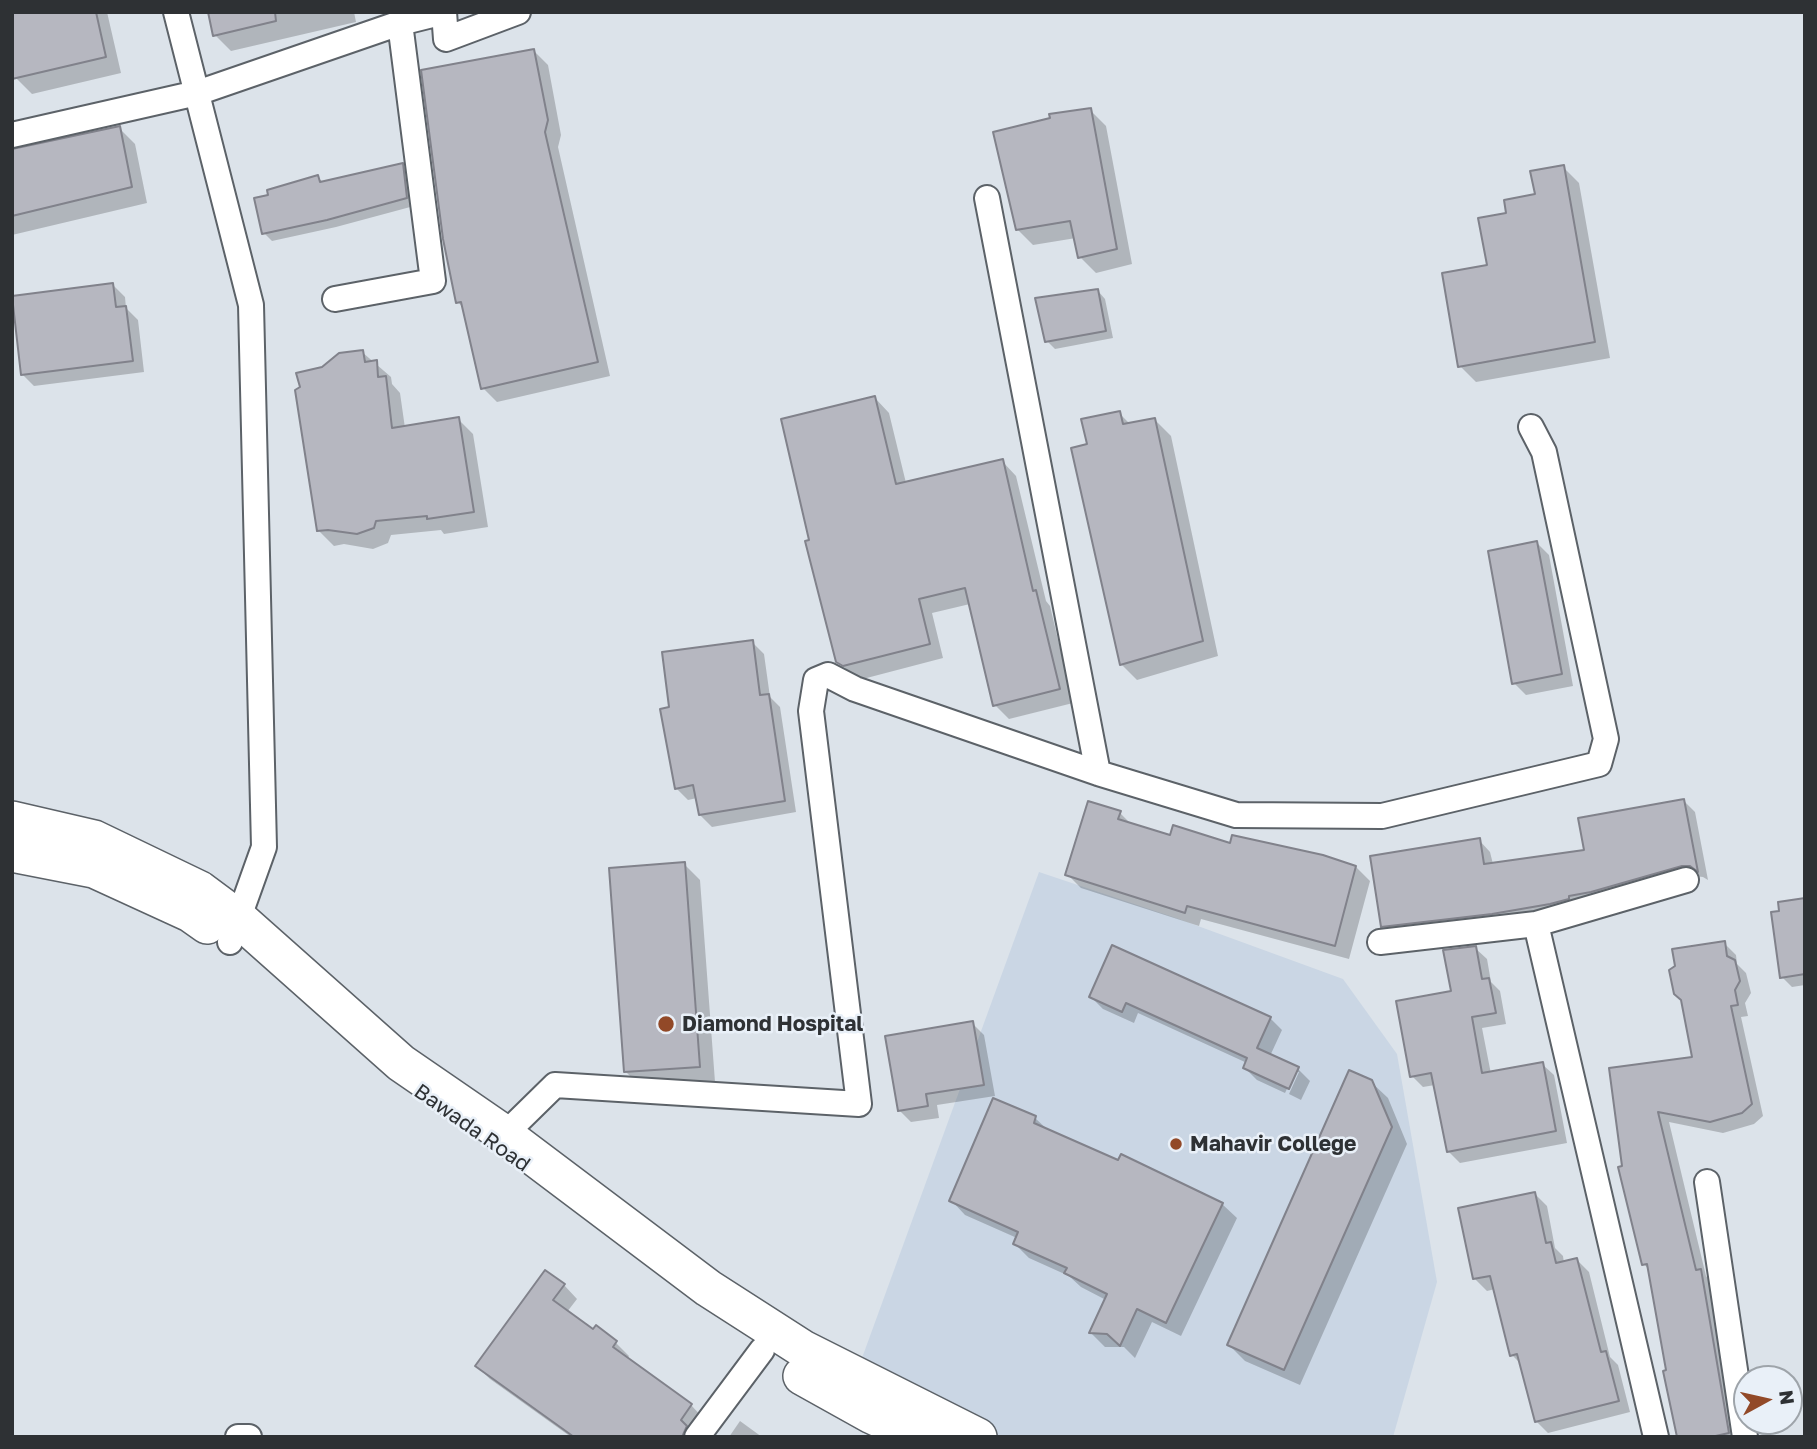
<!DOCTYPE html>
<html>
<head>
<meta charset="utf-8">
<style>
  body { margin:0 }
  #map { position:relative; width:1817px; height:1449px; overflow:hidden; background:#dce3ea; font-family:"Golos Text",sans-serif }
  canvas { display:block }
  .frame { position:absolute; inset:0; border:14px solid #2e3134; pointer-events:none }
  .north { position:absolute; left:1733px; top:1365px; width:70px; height:70px; box-sizing:border-box; background:#e9f0f8; border:2px solid #9ea4aa; border-radius:50%; rotate:82deg; font-size:19px; font-weight:700; line-height:28px; text-align:center; color:#2e3134 }
  .north::after { content:''; display:block; margin:auto; width:24px; height:32px; background:#924928; clip-path:polygon(50% 0,100% 100%,50% 72%,0 100%) }
</style>
</head>
<body>
<div id="map">
<canvas width="1817" height="1449"></canvas>
<div class="frame"></div>
<div class="north">N</div>
</div>
<script>
const ctx = document.querySelector('canvas').getContext('2d');
ctx.lineJoin = 'round';
function fillPath(path, color) {
  ctx.fillStyle = color;
  ctx.fill(path, 'evenodd');
}
function toPath(rows) {
  const path = new Path2D();
  for (const r of rows) {
    path.moveTo(r[0], r[1]);
    for (let i = 2; i < r.length; i += 2) path.lineTo(r[i], r[i + 1]);
  }
  return path;
}
function trace(path, color, width, dash) {
  ctx.strokeStyle = color;
  ctx.lineWidth = width;
  ctx.lineCap = dash ? 'butt' : 'round';
  ctx.setLineDash(dash || []);
  ctx.stroke(path);
}
function write(font, color, halo, rows, align = 'center') {
  ctx.font = font + ' "Golos Text",sans-serif';
  ctx.lineWidth = 5;
  ctx.setLineDash([]);
  ctx.textBaseline = 'middle';
  ctx.strokeStyle = halo;
  ctx.fillStyle = color;
  for (const [text, x, y, turn = 0] of rows) {
    ctx.save();
    ctx.translate(x, y);
    ctx.rotate((+turn || 0) * Math.PI / 180);
    ctx.textAlign = isNaN(turn) ? turn : align;
    if (halo) ctx.strokeText(text, 0, 0);
    ctx.fillText(text, 0, 0);
    ctx.restore();
  }
}
fillPath(toPath([
  [1039,872,1176,918,1343,979,1397,1054,1437,1282,1393,1437,995,1437,858,1369]
]), '#cad6e4');
fillPath(toPath([
  [12,12,107,12,121,73,32,94,16,78],
  [210,12,354,12,356,22,231,51,215,35],
  [534,51,548,65,561,135,558,147,610,376,497,402,483,388,464,309,458,302],
  [1090,110,1106,126,1132,264,1096,273,1080,257,1076,238,1033,245,1017,229],
  [119,128,135,144,147,203,12,235,12,150],
  [402,165,410,173,414,206,336,227,272,241,264,233,317,177,324,183],
  [1563,167,1579,183,1610,358,1476,382,1460,366,1508,215,1537,196],
  [113,285,125,297,126,308,138,320,144,372,34,386,22,374],
  [1098,291,1105,299,1113,338,1055,349,1047,341],
  [362,352,391,377,392,384,400,393,405,428,458,419,473,434,488,527,444,534,441,530,391,535,388,543,373,549,344,544,334,546,319,531,322,369],
  [875,398,889,413,906,483,1002,461,1016,476,1046,601,1050,606,1073,703,1009,719,995,705,970,604,932,613,943,658,859,680,838,662,812,541],
  [1119,413,1130,424,1155,420,1171,436,1218,656,1137,680,1121,664,1089,445],
  [1537,543,1549,555,1573,686,1526,695,1514,683],
  [752,642,764,654,770,697,780,707,796,812,712,827,700,815,697,798,688,800,676,788,671,709],
  [1684,801,1695,812,1708,880,1703,877,1694,876,1603,903,1394,937,1383,926,1479,840,1490,852,1493,864,1586,851],
  [1120,813,1132,825,1171,837,1356,867,1370,881,1349,959,1201,919,1199,926,1081,888,1067,874],
  [684,864,700,880,715,1082,641,1087,625,1071],
  [1792,899,1805,899,1805,985,1792,987,1782,977,1781,913],
  [1724,943,1736,955,1737,964,1746,973,1751,993,1745,1003,1748,1016,1741,1017,1763,1116,1754,1124,1723,1133,1669,1122,1706,1276,1712,1283,1739,1437,1679,1437,1649,1270,1644,1264,1624,1167,1611,1069,1695,1058],
  [1475,948,1487,959,1491,982,1500,991,1506,1024,1482,1028,1491,1074,1542,1064,1554,1075,1567,1143,1460,1163,1448,1151,1435,1085,1423,1087,1412,1076],
  [1091,997,1270,1018,1282,1030,1270,1056,1298,1069,1310,1081,1301,1100,1289,1094,1299,1072,1295,1072,1285,1093,1257,1080,1245,1068,1247,1063,1138,1013,1134,1023,1103,1009],
  [972,1023,984,1035,995,1096,937,1105,939,1118,911,1122,899,1110],
  [1371,1082,1388,1098,1407,1144,1300,1385,1245,1361,1229,1345],
  [1035,1118,1049,1131,1222,1204,1237,1218,1181,1336,1152,1322,1135,1358,1124,1347,1105,1347,1091,1333,1106,1300,1081,1287,1069,1276,1029,1258,1015,1244,1017,1238,965,1215,951,1200],
  [1535,1194,1547,1206,1555,1248,1563,1256,1564,1263,1577,1260,1589,1272,1610,1357,1618,1365,1630,1412,1548,1433,1536,1421,1522,1365,1512,1355,1495,1289,1487,1291,1475,1279],
  [564,1285,577,1299,567,1312,593,1332,616,1343,629,1356,627,1359,691,1405,704,1419,696,1437,571,1437,490,1379,477,1366],
  [740,1421,762,1437,729,1437]
]), '#0003');
const building = toPath([
  [12,12,96,12,106,57,12,79,12,12],
  [208,12,275,12,276,21,213,36,208,12],
  [534,49,548,120,545,132,598,362,481,389,461,302,456,303,443,239,421,70,534,49],
  [1091,108,1117,249,1078,258,1070,221,1016,230,993,132,1050,118,1049,114,1091,108],
  [120,126,132,187,12,216,12,149,120,126],
  [403,163,407,198,327,220,262,234,254,198,268,195,267,190,318,175,320,182,403,163],
  [1564,165,1595,342,1458,367,1442,273,1487,265,1478,218,1506,213,1504,200,1535,194,1530,171,1564,165],
  [113,283,116,307,126,306,133,361,21,375,12,296,113,283],
  [1098,289,1106,331,1045,342,1035,298,1098,289],
  [363,350,365,362,377,360,378,377,386,376,392,428,459,417,474,512,427,519,427,516,376,521,374,528,357,534,328,530,317,531,295,390,300,387,296,373,322,367,339,353,363,350],
  [875,396,896,484,1003,459,1033,591,1036,590,1060,689,993,706,965,588,919,599,930,644,843,666,836,662,805,541,809,540,781,419,875,396],
  [1120,411,1123,424,1155,418,1203,641,1120,665,1071,448,1087,444,1081,419,1120,411],
  [1537,541,1562,674,1512,684,1488,551,1537,541],
  [753,640,760,695,769,694,785,801,699,815,693,785,675,789,660,709,669,707,662,652,753,640],
  [1684,799,1698,872,1690,866,1682,866,1591,892,1569,896,1569,899,1550,904,1492,914,1381,927,1370,856,1480,838,1484,864,1584,850,1578,818,1684,799],
  [1088,801,1121,811,1118,819,1170,835,1173,825,1230,843,1232,835,1323,855,1356,866,1335,946,1187,906,1185,913,1065,875,1088,801],
  [685,862,700,1067,624,1072,609,868,685,862],
  [1805,898,1805,974,1780,978,1771,912,1779,911,1778,902,1805,898],
  [1725,941,1727,956,1735,960,1740,981,1735,990,1738,1005,1731,1006,1752,1104,1742,1113,1710,1122,1658,1112,1696,1270,1701,1269,1729,1433,1711,1437,1677,1437,1663,1371,1666,1370,1647,1264,1642,1265,1618,1167,1622,1166,1609,1068,1692,1057,1681,1000,1674,994,1669,970,1675,966,1672,949,1725,941],
  [1112,945,1271,1017,1257,1048,1299,1067,1289,1089,1243,1068,1247,1058,1126,1003,1122,1012,1089,997,1112,945],
  [1476,946,1482,979,1489,978,1496,1013,1472,1017,1482,1073,1543,1062,1556,1131,1447,1152,1431,1073,1410,1077,1396,1001,1451,991,1443,950,1476,946],
  [973,1021,984,1085,926,1094,928,1106,898,1111,885,1036,973,1021],
  [1349,1070,1372,1080,1392,1127,1284,1370,1227,1345,1349,1070],
  [993,1098,1036,1116,1034,1123,1118,1160,1121,1154,1223,1203,1166,1323,1137,1309,1120,1346,1107,1334,1089,1333,1107,1294,1064,1273,1067,1268,1013,1244,1018,1232,949,1201,993,1098],
  [1535,1192,1546,1243,1551,1242,1556,1263,1577,1258,1601,1352,1606,1351,1619,1401,1535,1422,1517,1354,1510,1356,1490,1276,1473,1279,1458,1208,1535,1192],
  [545,1270,565,1284,553,1300,593,1329,596,1325,617,1341,613,1347,692,1404,681,1420,687,1426,682,1437,574,1437,475,1366,545,1270]
]);
fillPath(building, '#b6b7c0');
trace(building, '#81828b', 2);
const minor = toPath([
  [176,12,251,305,264,847,230,942],
  [444,12,446,39,518,12],
  [12,135,197,93,400,23,444,12],
  [987,198,1098,773],
  [335,299,433,281,400,23],
  [1536,924,1656,1437],
  [1380,942,1536,924,1686,880],
  [504,1135,555,1085,859,1104,811,711,816,680,828,675,855,689,1098,773,1236,815,1382,816,1599,764,1606,739,1544,452,1531,427],
  [1707,1182,1745,1437],
  [238,1437,249,1437],
  [697,1437,762,1350]
]);
const primary = toPath([
  [12,820,94,839,200,890,239,919,401,1063,497,1129,708,1288,803,1349,978,1437],
  [12,853,94,869,190,913,207,925],
  [802,1376,872,1415,919,1437]
]);
trace(minor, '#5c6268', 28);
trace(primary, '#5c6268', 40);
trace(minor, '#fff', 24);
trace(primary, '#fff', 37);
for (const [x, y, r, color] of [
  [666,1024,9,"#924928"],
  [1176,1144,7,"#924928"]
]) {
  const dot = new Path2D();
  dot.arc(x, y, r, 0, 2 * Math.PI);
  ctx.fillStyle = color;
  ctx.fill(dot);
  trace(dot, '#e9f0f8', 2.5);
}
write('bold 21px', '#2e3134', '#e9f0f8', [
  ["Diamond Hospital",682,1024],
  ["Mahavir College",1190,1144]
], 'left');
write('21px', '#2e3134', '#e9f0f8', [
  ["Bawada Road",472,1128,35]
]);
</script>
</body>
</html>
